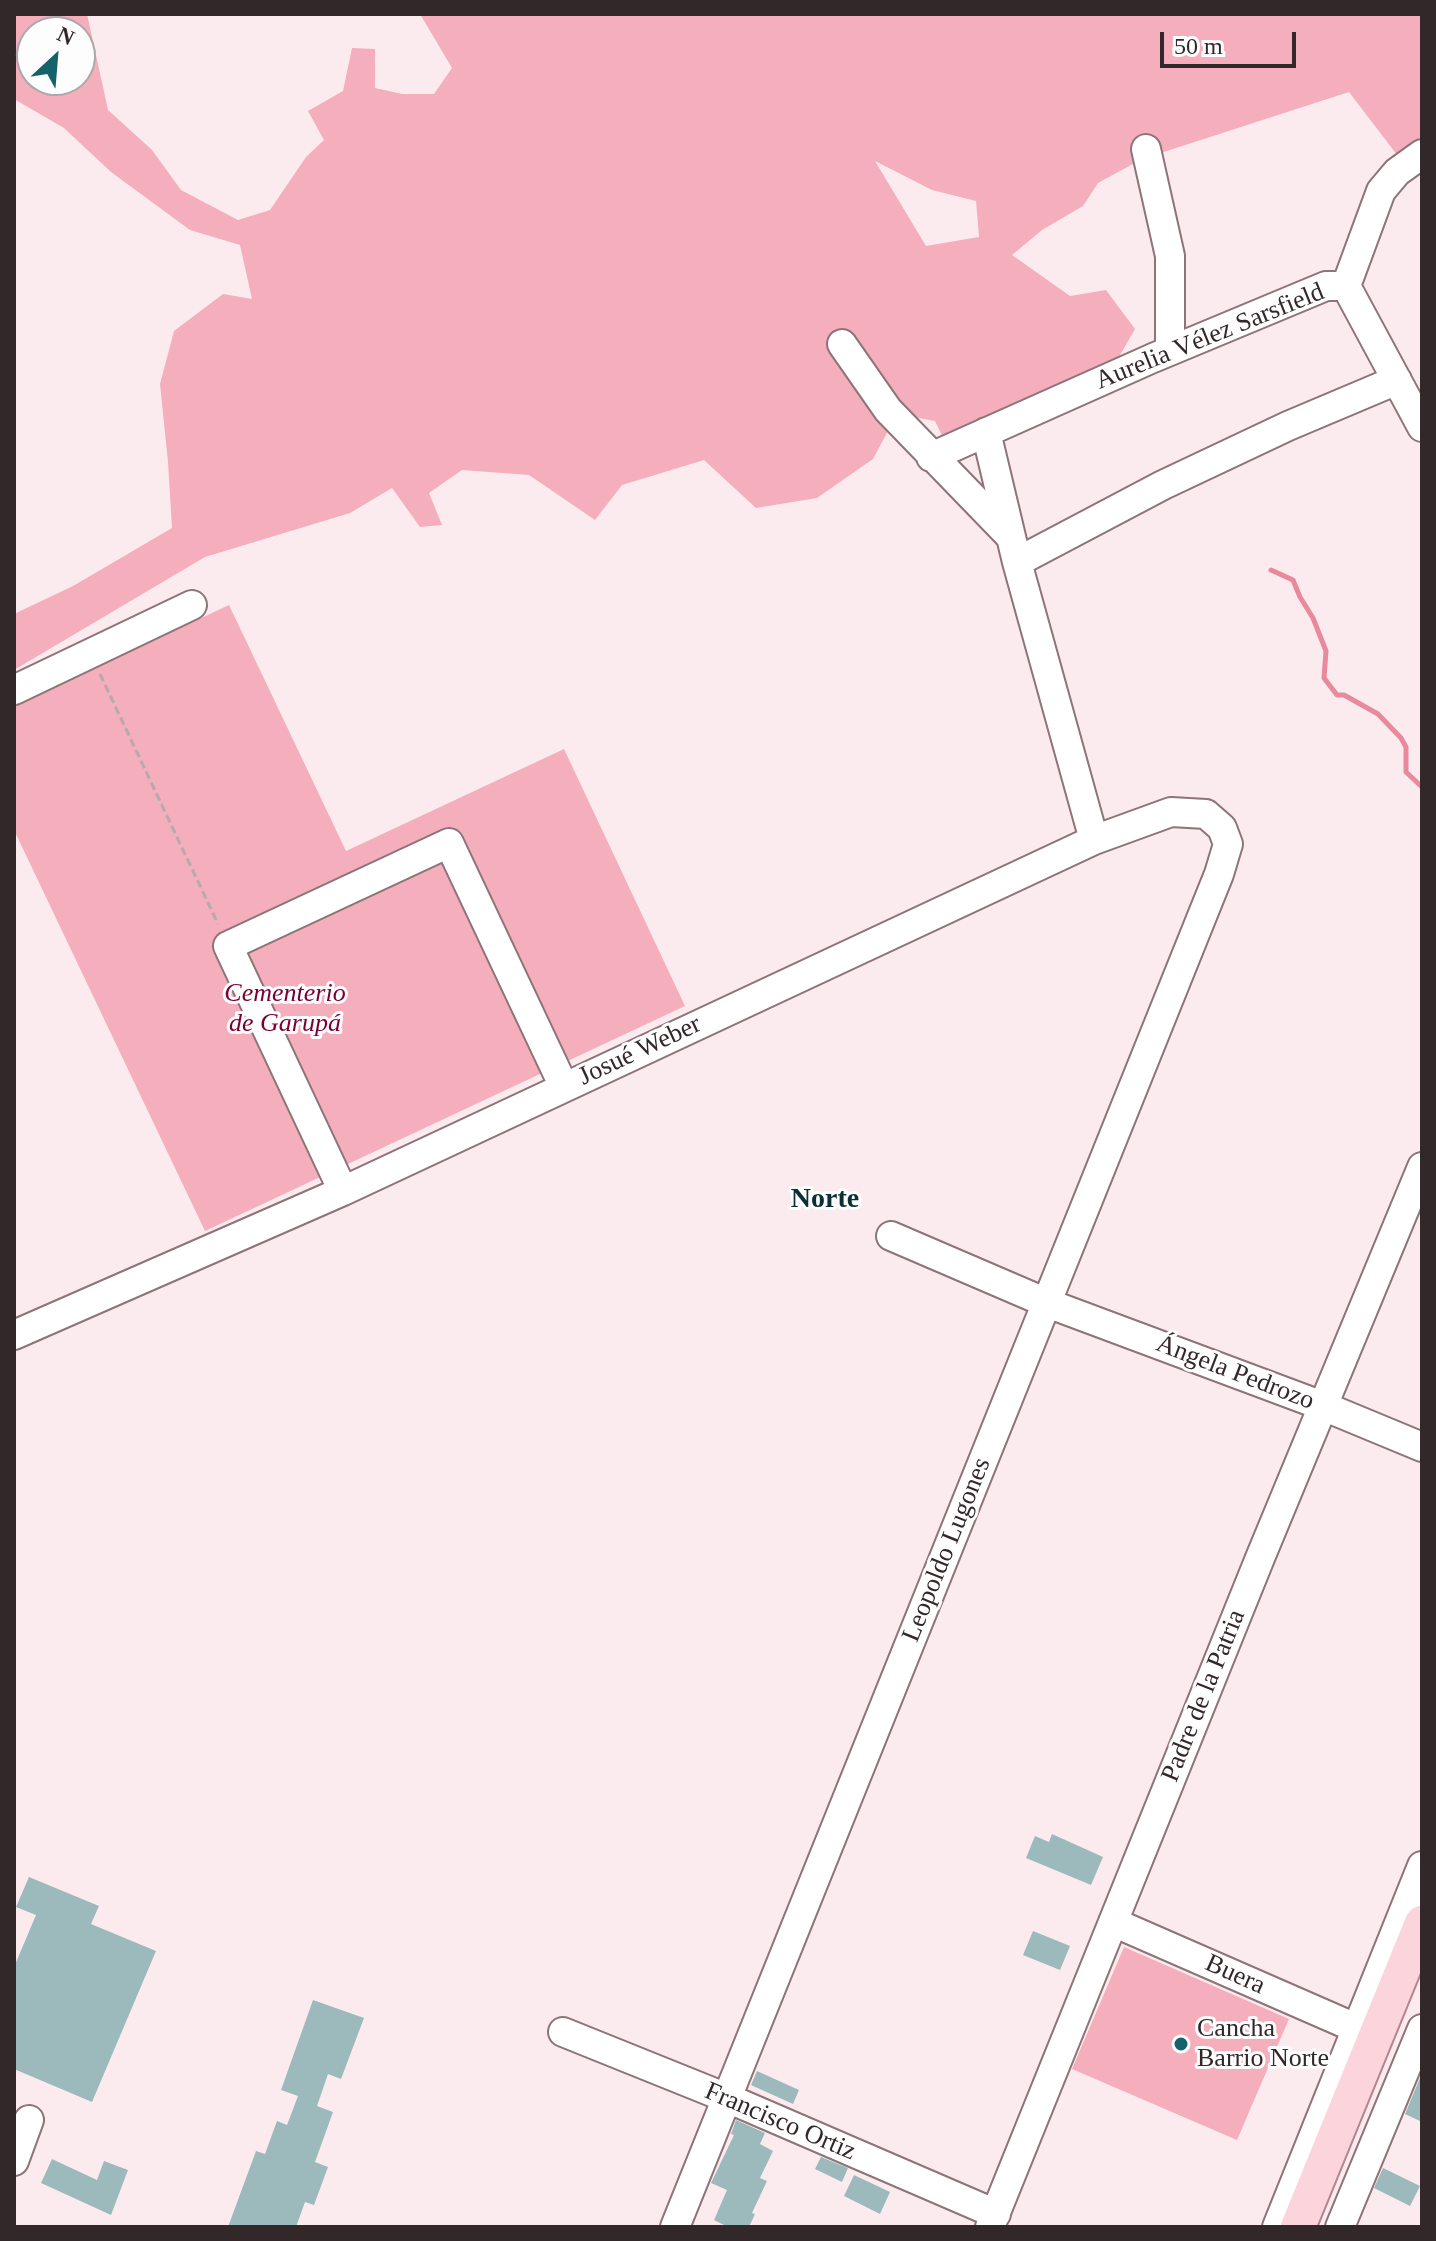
<!DOCTYPE html>
<html>
<head>
<meta charset="utf-8">
<style>
  body { margin:0 }
  #map { position:relative; width:1436px; height:2241px; overflow:hidden; background:#fcebee; font-family:"Times New Roman",serif }
  canvas { display:block }
  .frame { position:absolute; inset:0; border:16px solid #322729; pointer-events:none }
  .north { position:absolute; left:16px; top:16px; width:80px; height:80px; box-sizing:border-box; background:#fdfdfd; border:2px solid #aca7a8; border-radius:50%; rotate:26deg; font-size:22px; font-weight:700; line-height:32px; text-align:center; color:#322729 }
  .north::after { content:''; display:block; margin:auto; width:28px; height:36px; background:#15636a; clip-path:polygon(50% 0,100% 100%,50% 72%,0 100%) }
  .scale { position:absolute; left:1160px; top:32px; width:136px; height:36px; box-sizing:border-box; border:4px solid #322729; border-top:0; padding-left:10px; font-size:24px; line-height:28px; white-space:nowrap; color:#322729; -webkit-text-stroke:6px #fdfdfd; paint-order:stroke }
</style>
</head>
<body>
<div id="map">
<canvas width="1436" height="2241"></canvas>
<div class="frame"></div>
<div class="north">N</div>
<div class="scale">50 m</div>
</div>
<script>
const ctx = document.querySelector('canvas').getContext('2d');
ctx.lineJoin = 'round';
function fillPath(path, color) {
  ctx.fillStyle = color;
  ctx.fill(path, 'evenodd');
}
function toPath(rows) {
  const path = new Path2D();
  for (const r of rows) {
    path.moveTo(r[0], r[1]);
    for (let i = 2; i < r.length; i += 2) path.lineTo(r[i], r[i + 1]);
  }
  return path;
}
function trace(path, color, width, dash) {
  ctx.strokeStyle = color;
  ctx.lineWidth = width;
  ctx.lineCap = dash ? 'butt' : 'round';
  ctx.setLineDash(dash || []);
  ctx.stroke(path);
}
function write(font, color, halo, rows, align = 'center') {
  ctx.font = font + ' "Times New Roman",serif';
  ctx.lineWidth = 6;
  ctx.setLineDash([]);
  ctx.textBaseline = 'middle';
  ctx.strokeStyle = halo;
  ctx.fillStyle = color;
  for (const [text, x, y, turn = 0] of rows) {
    ctx.save();
    ctx.translate(x, y);
    ctx.rotate((+turn || 0) * Math.PI / 180);
    ctx.textAlign = isNaN(turn) ? turn : align;
    if (halo) ctx.strokeText(text, 0, 0);
    ctx.fillText(text, 0, 0);
    ctx.restore();
  }
}
fillPath(toPath([
  [14,14,87,14,108,110,152,150,181,190,238,220,270,210,306,157,324,140,308,111,343,91,352,48,375,49,375,88,402,94,434,94,452,68,420,14,1422,14,1422,167,1404,164,1349,92,1142,159,1098,183,1083,206,1042,230,1012,255,1070,296,1106,290,1135,329,1112,369,1018,415,1001,443,950,452,935,421,897,414,873,459,817,498,756,508,704,460,622,485,595,520,529,475,462,470,429,493,442,525,420,527,392,488,350,513,205,557,14,670,14,614,73,586,172,528,168,462,160,384,174,331,223,294,252,299,240,245,190,230,111,172,64,128,14,99],
  [32,32,80,32,80,80,32,80],
  [875,161,932,190,976,201,979,237,926,246],
  [229,605,346,851,564,749,685,1006,205,1231,14,830,14,706],
  [1124,1947,1289,2019,1237,2140,1072,2069]
]), '#f4aebc');
trace(toPath([
  [1271,570,1293,580,1300,597,1313,618,1326,651,1324,678,1337,695,1344,695,1378,714,1401,738,1406,747,1406,772,1422,787]
]), '#e8899e', 5);
fillPath(toPath([
  [1052,1834,1103,1857,1091,1885,1026,1858,1035,1836,1049,1842],
  [29,1877,99,1906,91,1924,156,1951,92,2102,14,2069,14,1967,36,1915,16,1907],
  [1033,1931,1070,1946,1060,1970,1023,1955],
  [313,2000,364,2018,341,2079,328,2074,317,2106,333,2112,315,2162,328,2167,314,2205,305,2202,296,2227,228,2227,256,2151,265,2154,277,2121,287,2125,298,2096,281,2090],
  [757,2071,799,2090,793,2104,751,2085],
  [1422,2073,1422,2122,1405,2114],
  [736,2120,765,2133,760,2144,773,2151,760,2178,767,2181,752,2213,755,2214,749,2227,728,2227,714,2220,727,2190,711,2183,734,2135,731,2134],
  [821,2157,848,2168,842,2182,815,2169],
  [52,2159,97,2180,104,2161,128,2170,111,2215,41,2183],
  [1383,2168,1420,2186,1410,2206,1374,2188],
  [854,2175,890,2192,880,2214,844,2196]
]), '#9cb9bc');
const minor = toPath([
  [1146,149,1170,256,1170,350],
  [1346,286,1422,427],
  [842,344,888,410,1010,536],
  [986,432,1017,562,1094,840],
  [931,457,1153,358,1326,286,1346,286,1381,191,1397,172,1422,154],
  [1017,562,1163,485,1288,426,1397,380],
  [14,690,192,605],
  [343,1191,228,946,449,843,564,1087],
  [891,1236,1047,1303,1323,1406,1422,1447],
  [14,1335,343,1191,1094,840,1171,812,1206,814,1222,828,1228,844,1219,874,675,2227],
  [1113,1922,1358,2029],
  [563,2032,727,2098,996,2214],
  [14,2161,29,2120],
  [990,2227,1260,1558,1422,1167],
  [1277,2227,1422,1866],
  [1340,2227,1422,2029]
]);
const major = toPath([
  [1298,2227,1422,1923]
]);
trace(minor, '#8d7478', 32);
trace(major, '#b3858e', 38);
trace(toPath([
  [100,674,218,924]
]), '#b8a9ac', 3, [8, 4]);
trace(minor, '#fff', 28);
trace(major, '#fbd4dc', 34);
for (const [x, y, r, color] of [
  [1181,2044,8,"#15636a"]
]) {
  const dot = new Path2D();
  dot.arc(x, y, r, 0, 2 * Math.PI);
  ctx.fillStyle = color;
  ctx.fill(dot);
  trace(dot, '#fdfdfd', 3);
}
write('26px', '#322729', '#fdfdfd', [
  ["Aurelia Vélez Sarsfield",1210,337,-22],
  ["Josué Weber",640,1051,-25],
  ["Ángela Pedrozo",1235,1373,21],
  ["Leopoldo Lugones",947,1550,-68],
  ["Padre de la Patria",1204,1696,-68],
  ["Buera",1235,1975,24],
  ["Francisco Ortiz",780,2122,23]
]);
write('italic 26px', '#780033', '#fdfdfd', [
  ["Cementerio",285,994],
  ["de Garupá",285,1024]
]);
write('26px', '#322729', '#fdfdfd', [
  ["Cancha",1197,2029],
  ["Barrio Norte",1197,2059]
], 'left');
write('bold 28px', '#0b2f32', '#fdfdfd', [
  ["Norte",825,1200]
]);
</script>
</body>
</html>
